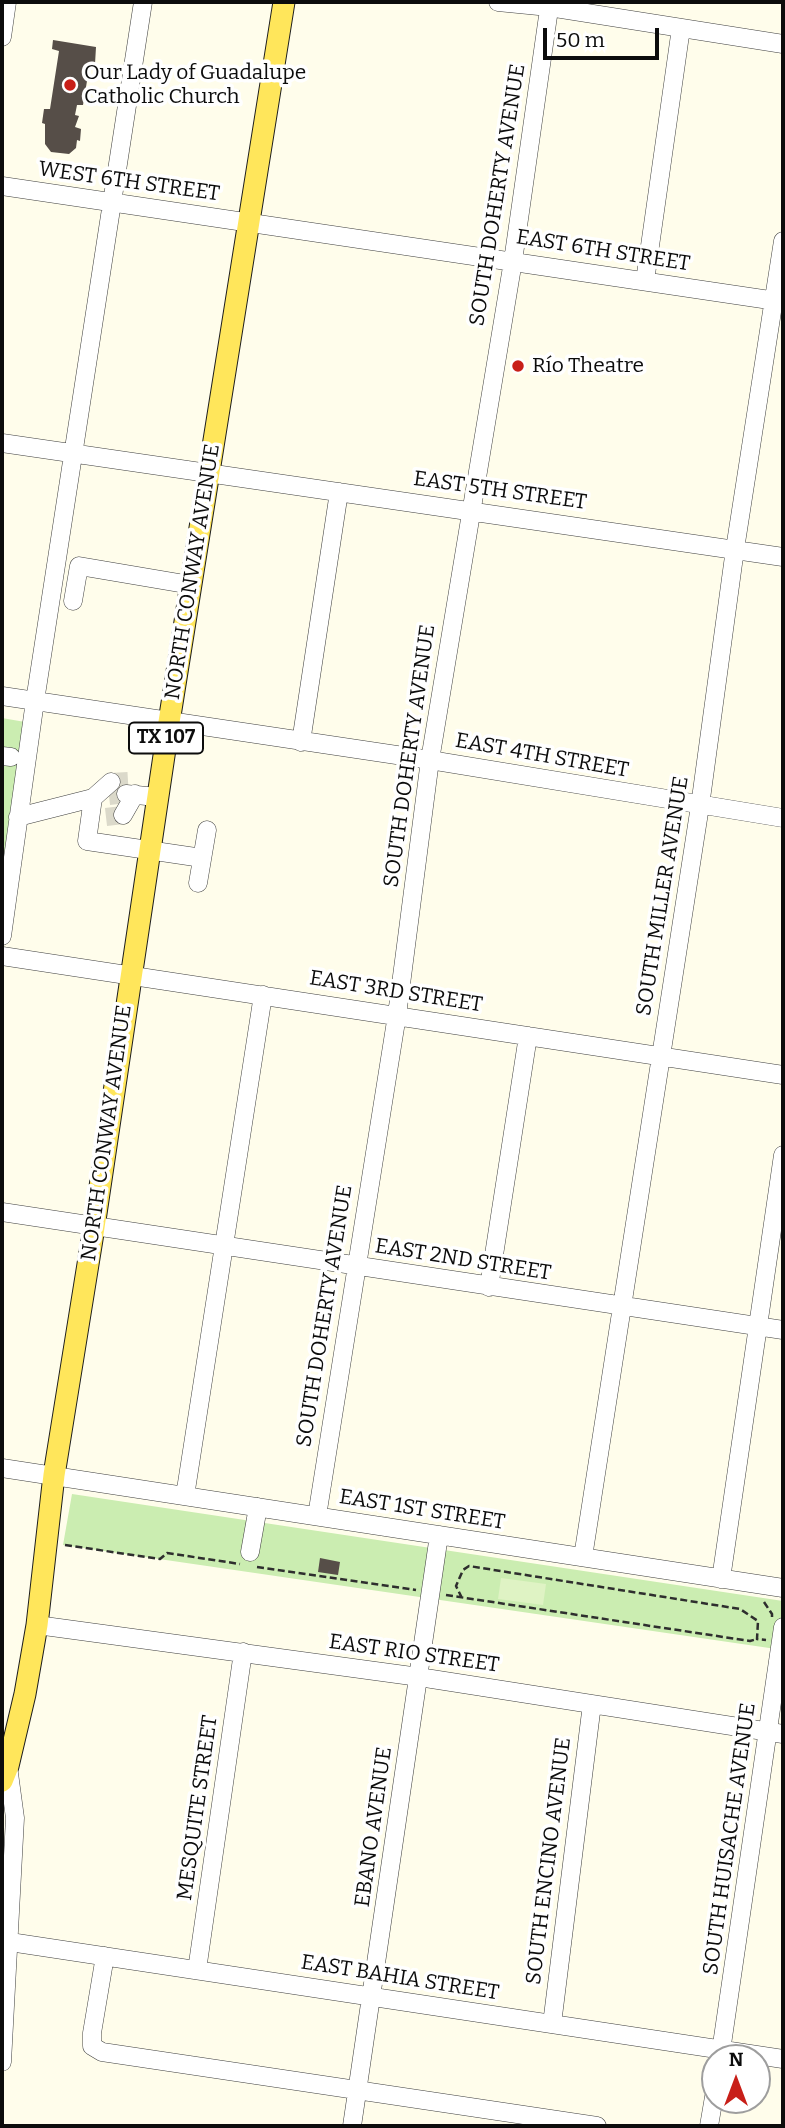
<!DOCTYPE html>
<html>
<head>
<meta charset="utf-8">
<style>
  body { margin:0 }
  #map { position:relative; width:785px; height:2128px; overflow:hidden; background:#fffdeb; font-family:Bitter,serif }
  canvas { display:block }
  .frame { position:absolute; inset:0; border:4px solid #0c0c0c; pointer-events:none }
  .north { position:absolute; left:701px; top:2044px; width:70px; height:70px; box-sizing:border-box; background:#fff; border:2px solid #9e9e9e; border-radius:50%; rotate:0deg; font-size:19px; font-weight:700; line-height:28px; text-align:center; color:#0c0c0c }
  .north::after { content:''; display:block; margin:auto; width:24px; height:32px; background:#c81f18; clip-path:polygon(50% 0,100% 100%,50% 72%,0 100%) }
  .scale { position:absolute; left:543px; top:28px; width:116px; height:32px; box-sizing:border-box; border:4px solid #0c0c0c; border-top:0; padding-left:9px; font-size:21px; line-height:24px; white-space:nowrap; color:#0c0c0c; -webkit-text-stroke:5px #fff; paint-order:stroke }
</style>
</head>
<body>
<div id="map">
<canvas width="785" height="2128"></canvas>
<div class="frame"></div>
<div class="north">N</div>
<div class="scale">50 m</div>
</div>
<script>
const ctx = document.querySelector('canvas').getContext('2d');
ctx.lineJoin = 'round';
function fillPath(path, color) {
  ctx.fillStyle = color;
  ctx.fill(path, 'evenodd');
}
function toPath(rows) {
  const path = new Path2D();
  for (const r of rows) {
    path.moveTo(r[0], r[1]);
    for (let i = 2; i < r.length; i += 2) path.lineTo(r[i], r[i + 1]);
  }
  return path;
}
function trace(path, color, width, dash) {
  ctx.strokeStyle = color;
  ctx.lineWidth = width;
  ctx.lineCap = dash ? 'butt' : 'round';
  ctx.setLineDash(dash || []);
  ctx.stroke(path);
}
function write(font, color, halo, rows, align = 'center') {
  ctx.font = font + ' Bitter,serif';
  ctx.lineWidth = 7;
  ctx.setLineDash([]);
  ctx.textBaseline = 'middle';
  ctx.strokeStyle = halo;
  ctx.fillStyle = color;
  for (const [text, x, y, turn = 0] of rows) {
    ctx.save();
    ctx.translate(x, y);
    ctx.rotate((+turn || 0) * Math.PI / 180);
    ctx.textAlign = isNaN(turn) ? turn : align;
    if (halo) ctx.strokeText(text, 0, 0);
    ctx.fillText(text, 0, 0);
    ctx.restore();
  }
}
fillPath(toPath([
  [2,718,25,722,2,867],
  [72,1494,783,1601,783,1650,63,1545]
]), '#cbedb1');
fillPath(toPath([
  [501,1578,546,1584,543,1605,498,1599]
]), '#dff3c4');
fillPath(toPath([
  [53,40,96,47,95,64,90,63,83,105,77,105,75,115,79,116,75,127,81,129,80,141,77,140,76,148,69,154,51,152,45,144,45,124,42,123,44,109,50,109,59,51,52,49],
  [320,1558,340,1562,338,1575,318,1572]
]), '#564e48');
trace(toPath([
  [111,782,128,781],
  [109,796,126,794],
  [106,817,123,815]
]), '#dbd9ca', 18, [18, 9]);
const minor = toPath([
  [498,2,549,7,783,44],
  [2,37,7,2],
  [2,186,783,302],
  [645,281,681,28],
  [2,443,783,557],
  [73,601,79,566,191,585],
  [2,696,430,760,783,818],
  [301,742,339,492],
  [2,756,11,757],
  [126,794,157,797],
  [93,798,111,782],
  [123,815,135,794],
  [18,817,93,798,87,841,202,858],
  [198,883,207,830],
  [2,936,35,701,143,2],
  [2,956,783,1075],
  [2,1212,783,1330],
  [489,1287,528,1036],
  [2,1468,783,1588],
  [185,1496,263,995],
  [317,1516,397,1015,430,760,513,261,550,2],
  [250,1552,258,1507],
  [583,1557,700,806,735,549,783,241],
  [721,1579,783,1155],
  [37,1625,419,1677,783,1734],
  [10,1942,783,2059],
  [105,1956,92,2033,92,2046,102,2052,597,2126],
  [197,1970,243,1652],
  [552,2024,592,1704],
  [720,2058,783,1627],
  [2,2062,15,1818,8,1766],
  [352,2126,439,1535],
  [709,2126,715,2091]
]);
const major = toPath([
  [2,1781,8,1766,25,1694,37,1625,54,1475,94,1227,169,722,284,2]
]);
trace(minor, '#3f3f3f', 19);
trace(major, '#1d1d1d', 23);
trace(toPath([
  [65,1545,160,1559,167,1553,240,1564],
  [257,1567,416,1590],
  [446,1595,750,1641,757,1639],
  [462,1598,456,1586,463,1570,469,1566,740,1609,758,1621,757,1639,766,1640],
  [764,1602,772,1614,772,1617]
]), '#2e2e2e', 2.5, [7, 3.5]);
trace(minor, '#fff', 18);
trace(major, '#ffe65b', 21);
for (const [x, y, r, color] of [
  [70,85,7,"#c81f18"],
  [518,366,7,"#c81f18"]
]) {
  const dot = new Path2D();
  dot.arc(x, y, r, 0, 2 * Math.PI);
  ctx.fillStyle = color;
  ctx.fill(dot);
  trace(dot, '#fff', 2.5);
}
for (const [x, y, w] of [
  [166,738,74]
]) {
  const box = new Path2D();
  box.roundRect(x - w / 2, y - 15.5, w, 31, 5);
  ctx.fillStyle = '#fff';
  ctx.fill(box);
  trace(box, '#0c0c0c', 2);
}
write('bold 19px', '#0c0c0c', null, [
  ["TX 107",166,738]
]);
write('21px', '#0c0c0c', '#fff', [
  ["Our Lady of Guadalupe",84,73],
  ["Catholic Church",84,97],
  ["Río Theatre",532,366]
], 'left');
write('21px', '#0c0c0c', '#fff', [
  ["WEST 6TH STREET",129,182,8],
  ["SOUTH DOHERTY AVENUE",498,195,-81],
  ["EAST 6TH STREET",603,251,9],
  ["EAST 5TH STREET",500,491,8],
  ["NORTH CONWAY AVENUE",193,572,-81],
  ["SOUTH DOHERTY AVENUE",410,756,-82],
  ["EAST 4TH STREET",542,756,10],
  ["SOUTH MILLER AVENUE",663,896,-81],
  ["EAST 3RD STREET",396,992,9],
  ["NORTH CONWAY AVENUE",107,1133,-82],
  ["EAST 2ND STREET",463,1260,9],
  ["SOUTH DOHERTY AVENUE",325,1316,-81],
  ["EAST 1ST STREET",422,1510,9],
  ["EAST RIO STREET",414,1654,8],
  ["MESQUITE STREET",198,1808,-82],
  ["EBANO AVENUE",374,1827,-82],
  ["SOUTH HUISACHE AVENUE",730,1839,-82],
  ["SOUTH ENCINO AVENUE",549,1861,-83],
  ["EAST BAHIA STREET",400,1978,9]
]);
</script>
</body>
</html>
